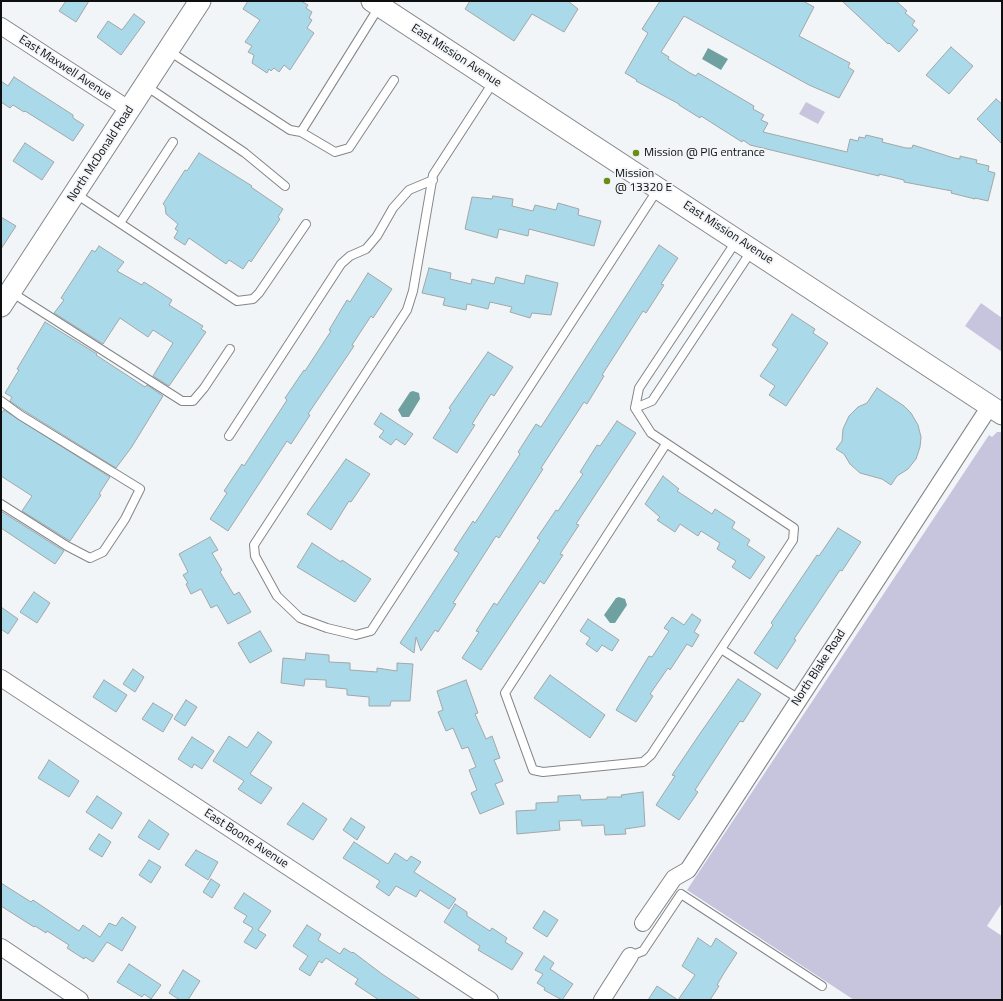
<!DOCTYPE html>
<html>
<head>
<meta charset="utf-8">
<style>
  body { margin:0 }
  #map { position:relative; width:1003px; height:1001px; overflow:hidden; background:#f2f5f8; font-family:"Titillium Web",sans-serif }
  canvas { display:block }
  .frame { position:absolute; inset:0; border:2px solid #0e0f10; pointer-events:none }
</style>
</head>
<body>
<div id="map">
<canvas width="1003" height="1001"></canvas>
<div class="frame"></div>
</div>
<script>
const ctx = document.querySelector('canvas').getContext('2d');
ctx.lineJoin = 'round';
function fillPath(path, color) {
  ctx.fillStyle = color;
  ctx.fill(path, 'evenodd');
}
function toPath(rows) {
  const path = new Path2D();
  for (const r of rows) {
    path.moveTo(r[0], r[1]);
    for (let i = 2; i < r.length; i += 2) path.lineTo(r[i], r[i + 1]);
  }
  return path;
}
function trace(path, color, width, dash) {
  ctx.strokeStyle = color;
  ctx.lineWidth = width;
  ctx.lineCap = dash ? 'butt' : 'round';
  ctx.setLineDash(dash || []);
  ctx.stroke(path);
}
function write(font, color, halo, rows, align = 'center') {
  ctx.font = font + ' "Titillium Web",sans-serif';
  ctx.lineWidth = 3.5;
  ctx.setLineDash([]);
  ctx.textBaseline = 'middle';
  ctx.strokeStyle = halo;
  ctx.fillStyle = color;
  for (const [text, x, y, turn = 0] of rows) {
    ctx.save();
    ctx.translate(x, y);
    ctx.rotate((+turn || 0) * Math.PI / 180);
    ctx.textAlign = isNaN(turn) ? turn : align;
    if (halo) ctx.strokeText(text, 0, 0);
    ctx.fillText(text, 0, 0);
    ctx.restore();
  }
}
fillPath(toPath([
  [806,102,825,112,818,124,799,114],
  [981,303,1002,318,1002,352,965,326],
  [997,432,1002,432,1002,903,987,926,1002,936,1002,1000,854,1000,687,890,989,435,992,437]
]), '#c7c5de');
fillPath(toPath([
  [708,48,728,59,721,70,702,59],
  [413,391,419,393,420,399,409,417,402,417,398,410,410,392],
  [619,597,625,599,627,605,615,623,610,623,604,615,616,598]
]), '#6fa1a1');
const building = toPath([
  [66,1,89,1,76,22,59,11,66,1],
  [248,1,301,1,308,5,306,8,312,12,309,18,312,20,307,28,314,33,290,70,284,65,279,72,274,68,271,71,269,69,267,73,252,63,254,55,248,52,252,46,245,42,260,20,243,9,248,1],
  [470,1,568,1,578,9,564,32,532,14,514,41,465,9,470,1],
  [660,1,803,1,814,7,799,36,850,63,848,67,854,71,839,98,809,85,684,16,661,52,669,57,668,59,690,73,696,76,698,73,754,106,753,109,764,115,761,120,768,123,763,132,847,152,850,139,858,141,859,137,865,138,866,135,883,139,882,142,906,148,912,148,913,145,954,158,960,159,960,156,977,160,976,163,989,166,988,171,995,173,988,201,975,198,975,199,951,193,952,191,904,182,904,180,879,174,879,176,750,145,743,140,742,142,701,116,700,118,679,105,679,104,636,81,637,80,625,73,648,33,642,29,660,1],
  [842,1,896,1,907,11,905,13,915,21,912,25,918,30,899,52,889,43,888,44,842,1],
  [134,14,145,22,121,55,97,37,108,21,122,30,134,14],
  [951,47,973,66,949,94,926,75,951,47],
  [14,77,73,115,73,118,84,125,73,141,25,111,24,112,13,105,10,108,1,102,1,81,8,86,14,77],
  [996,99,1002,104,1002,144,977,119,996,99],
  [25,143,54,162,42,180,13,161,25,143],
  [199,153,252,186,251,187,283,209,278,217,280,219,251,262,249,260,243,269,229,260,226,264,189,238,185,245,174,238,178,231,175,229,178,224,166,214,165,206,163,204,185,170,187,171,199,153],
  [493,196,513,199,512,206,533,211,535,205,556,210,558,203,579,209,578,215,601,221,594,246,529,229,528,236,499,229,497,238,465,229,472,197,492,199,493,196],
  [1,217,16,226,1,249,1,217],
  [659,245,678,258,661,284,664,285,646,313,643,311,602,375,604,376,587,404,584,402,541,468,543,469,499,538,496,536,453,603,456,604,438,632,435,630,421,651,416,637,414,653,400,643,459,553,454,550,473,521,475,523,520,454,518,452,536,424,541,427,659,245],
  [99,246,124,262,117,271,142,285,144,282,172,300,169,305,203,326,201,329,206,332,169,386,153,376,173,343,153,330,148,337,120,318,103,344,54,313,64,300,61,298,74,278,92,250,95,252,99,246],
  [429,268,451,273,450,279,471,284,472,279,494,284,496,277,524,284,526,275,558,283,551,315,532,313,530,318,510,312,512,307,490,302,488,309,467,304,466,310,443,305,445,298,422,293,429,268],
  [368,273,392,289,373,318,371,316,352,345,354,346,308,414,310,415,291,444,287,441,228,531,210,519,227,493,224,491,242,464,244,466,287,400,285,398,304,370,305,371,331,331,329,330,347,300,350,302,368,273],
  [792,314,815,329,813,333,828,343,786,406,769,395,775,386,760,376,778,349,772,345,792,314],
  [45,322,97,354,96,355,145,387,147,385,163,396,131,448,116,468,23,410,10,401,12,397,5,393,19,370,17,369,45,322],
  [488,352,513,367,494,396,491,394,472,424,475,425,457,453,433,438,451,410,449,408,488,352],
  [877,388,904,406,911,413,918,425,921,437,920,447,916,459,908,469,897,476,891,485,882,479,860,473,850,464,844,454,836,449,842,441,843,429,849,416,858,407,867,403,877,388],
  [4,410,110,477,99,494,101,495,70,541,22,511,32,496,1,476,1,414,4,410],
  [381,413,413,434,405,445,396,439,391,445,379,437,384,431,374,424,381,413],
  [617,421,636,433,576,524,579,525,560,554,563,555,544,584,540,581,481,670,462,658,479,632,476,631,494,603,497,605,540,540,537,538,556,510,558,511,583,474,580,472,597,445,600,446,617,421],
  [346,459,370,474,351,502,349,501,331,530,307,514,346,459],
  [663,476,679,489,677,491,712,514,715,509,735,522,732,528,750,540,747,545,765,557,750,579,732,567,736,561,717,549,720,543,701,531,698,536,680,524,675,532,657,520,660,517,645,504,663,476],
  [1,511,64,551,55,564,1,528,1,511],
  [838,528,861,542,842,571,840,570,794,639,796,640,777,669,754,653,773,625,771,623,790,595,817,555,819,556,838,528],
  [210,537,218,550,212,553,222,570,220,572,234,595,239,592,251,612,228,624,217,605,211,608,201,589,191,594,186,584,188,583,183,575,188,572,179,554,210,537],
  [312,543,341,562,342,560,371,579,355,602,297,567,312,543],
  [34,592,50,603,37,623,20,612,34,592],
  [1,607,18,619,8,634,1,629,1,607],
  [692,614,701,620,694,632,699,635,692,647,687,644,670,670,668,668,650,694,653,696,636,722,616,710,649,656,652,657,669,631,664,628,672,617,684,625,692,614],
  [588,619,619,640,612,651,602,645,597,652,586,644,590,638,580,631,588,619],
  [260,631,272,651,250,663,238,643,260,631],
  [306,653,329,655,329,662,350,663,350,670,377,672,377,668,397,671,397,663,413,664,410,701,391,701,390,706,369,706,369,697,347,695,347,689,326,687,326,680,305,679,304,686,281,683,283,658,305,660,306,653],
  [133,669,144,677,135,692,123,684,133,669],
  [550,675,605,715,590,738,534,698,550,675],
  [738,679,761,694,743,722,740,721,695,790,698,792,679,820,656,805,675,776,672,775,699,735,738,679],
  [104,680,127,695,116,712,93,697,104,680],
  [466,680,478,713,475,714,486,739,492,736,500,758,494,760,503,781,495,784,504,804,480,814,471,793,477,790,469,770,476,767,468,747,462,749,453,728,446,731,438,712,443,710,437,691,466,680],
  [186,700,197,707,185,726,174,719,186,700],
  [153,703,173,715,163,732,142,719,153,703],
  [258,732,272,742,250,774,272,788,261,804,238,789,244,781,213,761,229,736,247,748,258,732],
  [192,737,214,751,202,769,194,764,192,768,178,759,192,737],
  [49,760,79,781,69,797,38,778,49,760],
  [643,792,645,826,625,829,626,834,605,835,604,825,582,826,581,820,559,821,560,830,517,834,516,811,536,810,536,803,558,802,558,796,580,795,581,800,607,799,607,797,622,797,621,795,643,792],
  [97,796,122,813,112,829,86,812,97,796],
  [303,803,327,819,313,840,287,824,303,803],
  [351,818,365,827,357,840,343,830,351,818],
  [149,820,169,834,159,850,138,837,149,820],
  [99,834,111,842,102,857,89,849,99,834],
  [354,842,388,864,395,853,407,861,411,856,421,862,414,872,456,899,449,909,420,890,416,897,396,886,389,896,376,887,380,881,343,858,354,842],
  [196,850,218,862,208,880,185,865,196,850],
  [149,860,161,867,151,883,139,875,149,860],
  [211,879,220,885,212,898,203,892,211,879],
  [1,883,31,902,33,900,79,931,83,925,100,937,109,923,116,926,122,917,136,927,122,951,107,942,93,962,85,957,84,959,67,948,69,945,47,931,46,933,35,926,34,927,1,906,1,883],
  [244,893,271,911,258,930,266,935,256,949,244,942,253,928,243,922,247,916,234,908,244,893],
  [455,904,467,912,467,916,490,931,492,928,507,938,505,942,523,953,512,970,478,950,480,946,444,922,455,904],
  [544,911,558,920,547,937,533,928,544,911],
  [307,925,321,934,318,940,340,954,344,948,352,953,353,952,382,974,421,1000,379,1000,355,984,358,979,326,958,322,963,319,961,310,976,299,969,308,956,293,946,307,925],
  [698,938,711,947,716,938,737,953,724,973,717,985,719,986,710,1000,648,1000,657,986,678,1000,695,975,682,966,698,938],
  [544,956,554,963,550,969,573,984,562,1000,544,990,545,988,537,983,543,974,535,970,544,956],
  [129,964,161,985,151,999,144,994,142,997,117,982,129,964],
  [183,970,200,981,188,1000,180,1000,169,993,183,970]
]);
fillPath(building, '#aadae9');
trace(building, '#a2a6a7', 1);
const service = toPath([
  [169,51,290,130,301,132,335,152,349,148,394,80],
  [494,81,433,175,413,291,407,310,254,545,255,556,277,596,300,618,327,628,356,635,371,631,658,189],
  [146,86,245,153,285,186],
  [301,132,379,7],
  [76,194,237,301,253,299,259,293,306,224],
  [120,223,173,142],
  [11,292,182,401,193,401,204,388,230,349],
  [1,401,20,415,140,489,125,519,103,552,90,558,67,546,1,504],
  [635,408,652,401,752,250],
  [229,436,341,264,350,256,366,249,377,236,393,208,409,190,433,180],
  [666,444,505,693,533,770,543,772,643,762,651,755,793,540,794,528,651,433,635,408,639,388,737,240],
  [721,649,799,699],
  [630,956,643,951,681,894,822,986]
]);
const minor = toPath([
  [1,26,130,110],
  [1,678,490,1000],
  [643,923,674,878,688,870,990,406],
  [1,947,80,1000],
  [602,1000,630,956]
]);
const tertiary = toPath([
  [372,1,1002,414],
  [1,306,200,1]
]);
trace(service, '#838688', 10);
trace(minor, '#838688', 18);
trace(tertiary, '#838688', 23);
trace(service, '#fff', 8);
trace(minor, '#fff', 16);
trace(tertiary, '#fff', 21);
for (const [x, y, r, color] of [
  [636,153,4,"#698d16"],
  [607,181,4,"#698d16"]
]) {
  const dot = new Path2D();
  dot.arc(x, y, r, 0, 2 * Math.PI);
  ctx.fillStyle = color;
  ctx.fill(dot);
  trace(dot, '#f2f5f8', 1.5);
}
write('12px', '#0e0f10', '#f2f5f8', [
  ["East Mission Avenue",456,56,33],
  ["East Maxwell Avenue",65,68,33],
  ["North McDonald Road",101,154,-57],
  ["East Mission Avenue",728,233,33],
  ["North Blake Road",819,668,-57],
  ["East Boone Avenue",246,839,33]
]);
write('12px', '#0e0f10', '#f2f5f8', [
  ["Mission @ PIG entrance",644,153],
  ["Mission",615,174],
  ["@ 13320 E",615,188]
], 'left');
</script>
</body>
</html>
